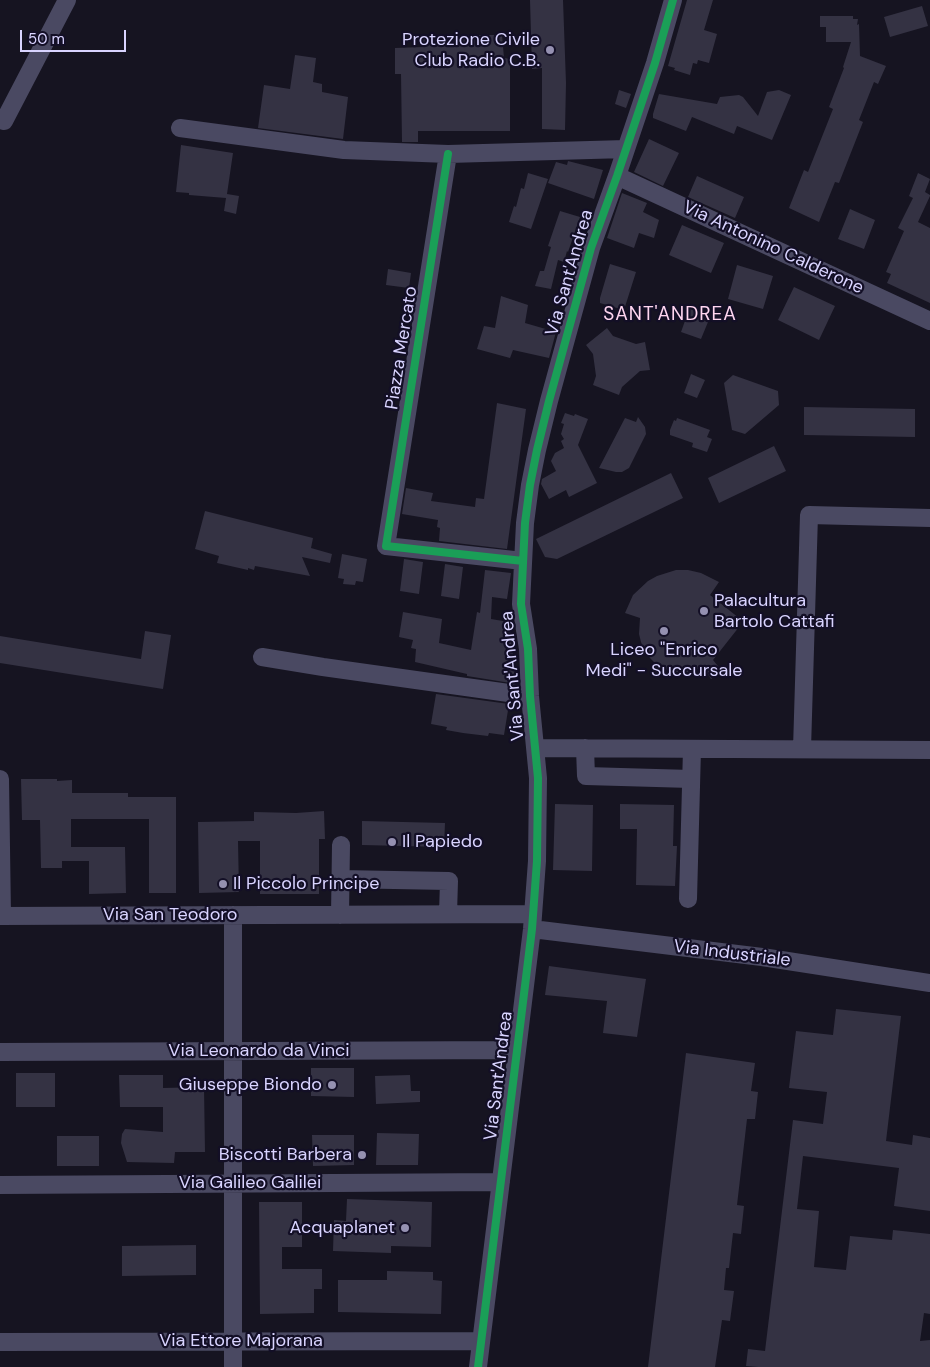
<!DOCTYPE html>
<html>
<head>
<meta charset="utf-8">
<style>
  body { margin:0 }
  #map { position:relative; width:930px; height:1367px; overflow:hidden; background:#161421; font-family:"DM Sans",sans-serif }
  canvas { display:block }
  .scale { position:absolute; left:20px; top:30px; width:106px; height:22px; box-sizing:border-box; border:2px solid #d9d4ff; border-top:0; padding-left:6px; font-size:15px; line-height:18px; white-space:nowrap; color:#d9d4ff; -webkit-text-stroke:4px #130f26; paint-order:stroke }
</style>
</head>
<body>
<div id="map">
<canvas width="930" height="1367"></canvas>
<div class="scale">50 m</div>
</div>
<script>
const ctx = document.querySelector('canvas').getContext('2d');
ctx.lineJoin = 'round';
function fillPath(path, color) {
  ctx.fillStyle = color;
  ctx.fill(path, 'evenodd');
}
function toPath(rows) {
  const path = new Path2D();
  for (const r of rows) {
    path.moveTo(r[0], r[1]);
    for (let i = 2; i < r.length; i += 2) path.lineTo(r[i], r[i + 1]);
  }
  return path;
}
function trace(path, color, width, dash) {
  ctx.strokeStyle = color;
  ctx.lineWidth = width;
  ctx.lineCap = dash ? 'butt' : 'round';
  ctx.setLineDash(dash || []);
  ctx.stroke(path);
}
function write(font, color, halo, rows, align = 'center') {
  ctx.font = font + ' "DM Sans",sans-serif';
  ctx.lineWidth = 4.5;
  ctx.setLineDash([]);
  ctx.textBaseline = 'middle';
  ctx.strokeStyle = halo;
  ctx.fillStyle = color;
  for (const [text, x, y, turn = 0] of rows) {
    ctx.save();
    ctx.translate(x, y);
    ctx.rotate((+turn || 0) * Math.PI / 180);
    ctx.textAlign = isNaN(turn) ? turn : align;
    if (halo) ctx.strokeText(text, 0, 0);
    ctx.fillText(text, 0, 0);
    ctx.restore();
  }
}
fillPath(toPath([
  [530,0,563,0,566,83,565,130,542,129,542,68,532,69],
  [687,0,713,0,704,30,717,34,709,63,698,60,697,64,693,63,690,75,674,70,675,68,668,66],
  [922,6,928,26,890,37,884,17],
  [820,16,853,16,853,19,858,19,857,25,859,24,860,56,886,66,878,84,874,82,859,120,863,122,839,183,835,182,819,222,789,208,804,170,808,172,833,109,829,107,844,68,843,67,851,42,826,42,826,27,820,27],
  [423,35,502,35,504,58,510,59,510,131,418,131,418,142,402,142,401,74,395,74,395,48,423,47],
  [295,55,316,58,313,82,322,84,322,92,348,97,343,139,258,128,264,85,290,89],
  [619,90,631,94,626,108,615,104],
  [779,90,791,95,772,140,737,126,734,134,692,117,686,131,653,118,653,114,659,94,717,104,720,97,739,95,743,97,758,116,767,92],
  [649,139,679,153,663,186,634,172],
  [181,145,233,153,227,194,239,196,236,214,224,211,226,198,189,195,189,193,176,192],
  [568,161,603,170,594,199,548,183,556,162,567,165],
  [528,173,548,179,531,229,509,222,514,206,516,207,521,188,524,189],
  [918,173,930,179,925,192,930,195,930,196,918,222,930,228,930,303,887,283,891,274,886,272,904,231,898,228,913,198,909,196],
  [697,176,744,197,735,218,688,197],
  [622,193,647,203,643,212,659,220,654,238,639,233,634,248,607,238],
  [850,209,875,220,864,249,838,239],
  [560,211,580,217,568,252,567,251,564,262,558,260,551,289,535,286,540,271,544,271,551,247,548,246],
  [682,225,724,243,711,273,669,255],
  [610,264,636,272,624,310,600,303,600,298],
  [737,265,773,276,763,309,728,299],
  [388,269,411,273,409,288,386,285],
  [794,287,835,306,819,340,778,320],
  [501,296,528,305,525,323,556,332,549,358,513,350,510,358,477,349,484,326,495,328],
  [690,307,701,311,699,315,706,317,704,321,708,322,701,339,681,332],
  [607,328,613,336,636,344,645,342,650,370,640,371,622,387,619,395,593,385,596,376,593,354,586,345],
  [691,374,705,380,697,398,684,393],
  [733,375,778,391,779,405,745,434,732,430,724,383],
  [497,403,526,409,507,549,439,541,440,528,437,527,438,520,402,514,406,488,433,493,431,501,475,507,476,498,484,499],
  [804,407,915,409,915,437,804,435],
  [565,413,574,416,575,414,588,419,578,445,597,483,569,497,566,490,549,499,541,484,542,479,556,471,551,461,555,453,564,448,561,441,564,439,561,434,564,424,561,423],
  [638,417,645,427,646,434,629,468,622,472,616,472,599,468,625,418,636,422],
  [677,418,710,430,707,437,712,439,707,452,692,447,693,443,670,435,670,430,674,420,676,421],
  [774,446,786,471,719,503,708,478],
  [671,473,683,498,557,559,545,557,536,539],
  [205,511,313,538,311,548,332,554,330,563,302,557,310,576,255,566,254,570,248,568,248,570,217,563,219,556,195,549],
  [342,554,367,559,363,582,356,581,355,585,343,584,344,579,338,578],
  [404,559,423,562,419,594,400,591],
  [445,564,463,567,459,599,441,596],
  [485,570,511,573,507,599,492,597,491,619,509,622,517,684,467,676,467,674,415,662,416,649,411,648,413,640,399,637,403,612,442,619,439,643,471,650,477,612,480,613],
  [676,570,688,570,701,573,719,582,710,595,739,618,737,623,739,627,713,660,722,671,711,679,703,667,695,670,685,673,676,672,665,669,657,665,650,658,644,650,641,642,639,634,640,618,625,613,633,595,648,581,657,576],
  [145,631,171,635,163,689,0,663,0,636,141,659],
  [436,694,509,704,504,735,489,733,488,736,463,733,446,730,447,727,431,724],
  [21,779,57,779,57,781,72,780,72,793,128,793,128,797,176,797,176,893,149,893,149,819,71,819,71,847,125,847,126,893,89,894,89,861,62,861,62,868,41,868,40,820,22,820],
  [555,804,593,805,592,871,553,870],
  [620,804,674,805,673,846,677,846,675,886,636,885,637,829,620,829],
  [324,811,325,839,319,839,319,894,260,894,260,841,238,841,239,892,199,893,198,822,254,821,254,812,296,813],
  [362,821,445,823,444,847,362,845],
  [549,966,646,979,637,1037,603,1033,607,1001,545,995],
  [836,1009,901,1016,886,1141,912,1145,913,1135,930,1138,930,1211,894,1206,899,1168,803,1156,797,1209,819,1211,814,1267,846,1270,850,1236,892,1240,893,1230,930,1234,930,1314,924,1313,920,1341,930,1340,930,1367,758,1367,746,1366,748,1349,765,1351,793,1120,823,1124,827,1092,789,1088,796,1031,833,1035],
  [686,1053,755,1063,751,1091,758,1092,755,1119,747,1119,737,1205,744,1206,741,1234,733,1233,729,1268,726,1268,724,1290,734,1291,730,1321,722,1320,715,1367,648,1367],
  [311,1068,354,1068,354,1097,311,1096],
  [16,1073,55,1073,55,1107,16,1107],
  [119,1075,163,1075,163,1088,204,1087,205,1152,175,1152,174,1163,127,1162,121,1143,122,1134,125,1129,163,1132,163,1107,120,1107],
  [410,1075,411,1091,420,1091,420,1102,376,1104,375,1076],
  [377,1133,419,1134,418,1165,376,1165],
  [312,1135,354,1135,354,1165,313,1166],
  [57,1136,99,1136,99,1166,57,1166],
  [347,1199,432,1202,431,1247,391,1246,391,1253,333,1251,334,1220,346,1221],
  [259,1202,302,1202,302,1247,282,1247,282,1269,322,1269,322,1289,314,1289,314,1313,260,1314],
  [196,1245,196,1275,122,1276,122,1246],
  [387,1271,433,1272,433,1280,442,1281,441,1314,338,1312,338,1280,387,1280]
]), '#343243');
trace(toPath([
  [0,120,4,121,67,0],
  [180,128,344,150,448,154,626,149],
  [448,154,386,546,523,561],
  [617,176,930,321],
  [262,657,323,667,530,696],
  [535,748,930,750],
  [585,748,586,776,691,779],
  [802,749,809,515,930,518],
  [0,779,2,916],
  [340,879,449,881,448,914],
  [688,899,692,749],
  [340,915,341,845],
  [0,916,533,914],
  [532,929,762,957,930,983],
  [0,1052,517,1050],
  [0,1185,501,1182],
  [0,1342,481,1341],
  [233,1367,233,915],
  [478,1367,532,929,537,861,538,778,530,696,528,649,521,604,525,523,530,485,537,450,549,401,591,248,617,176,655,63,673,0]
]), '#4a4962', 18);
trace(toPath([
  [448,154,386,546,523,561],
  [478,1367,532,929,537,861,538,778,530,696,528,649,521,604,525,523,530,485,537,450,549,401,591,248,617,176,655,63,673,0]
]), '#1a9f57', 8);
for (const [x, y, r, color] of [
  [550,50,5,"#9591b1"],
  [704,611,5,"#9591b1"],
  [664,631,5,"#9591b1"],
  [392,842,5,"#9591b1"],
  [223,884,5,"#9591b1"],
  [332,1085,5,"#9591b1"],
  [362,1155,5,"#9591b1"],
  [405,1228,5,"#9591b1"]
]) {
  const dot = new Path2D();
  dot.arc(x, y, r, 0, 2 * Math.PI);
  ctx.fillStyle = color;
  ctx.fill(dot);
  trace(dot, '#130f26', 2);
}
write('18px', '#d9d4ff', '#130f26', [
  ["Protezione Civile",540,40],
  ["Club Radio C.B.",540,61],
  ["Palacultura",714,601,"left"],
  ["Bartolo Cattafi",714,622,"left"],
  ["Liceo \"Enrico",664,650,"center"],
  ["Medi\" - Succursale",664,671,"center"],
  ["Il Papiedo",402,842,"left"],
  ["Il Piccolo Principe",233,884,"left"],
  ["Giuseppe Biondo",322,1085],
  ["Biscotti Barbera",352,1155],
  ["Acquaplanet",395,1228]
], 'right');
write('18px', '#d9d4ff', '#130f26', [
  ["Via Antonino Calderone",773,248,25],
  ["Via Sant'Andrea",570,273,-74],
  ["Piazza Mercato",402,348,-81],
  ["Via Sant'Andrea",513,676,-95],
  ["Via San Teodoro",170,915],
  ["Via Industriale",732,954,7],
  ["Via Leonardo da Vinci",259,1051],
  ["Via Sant'Andrea",499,1076,-83],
  ["Via Galileo Galilei",250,1183],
  ["Via Ettore Majorana",241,1341]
]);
ctx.letterSpacing = '1px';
write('19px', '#ffd6f0', '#130f26', [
  ["SANT'ANDREA",670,315]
]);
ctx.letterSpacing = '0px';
</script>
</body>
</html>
